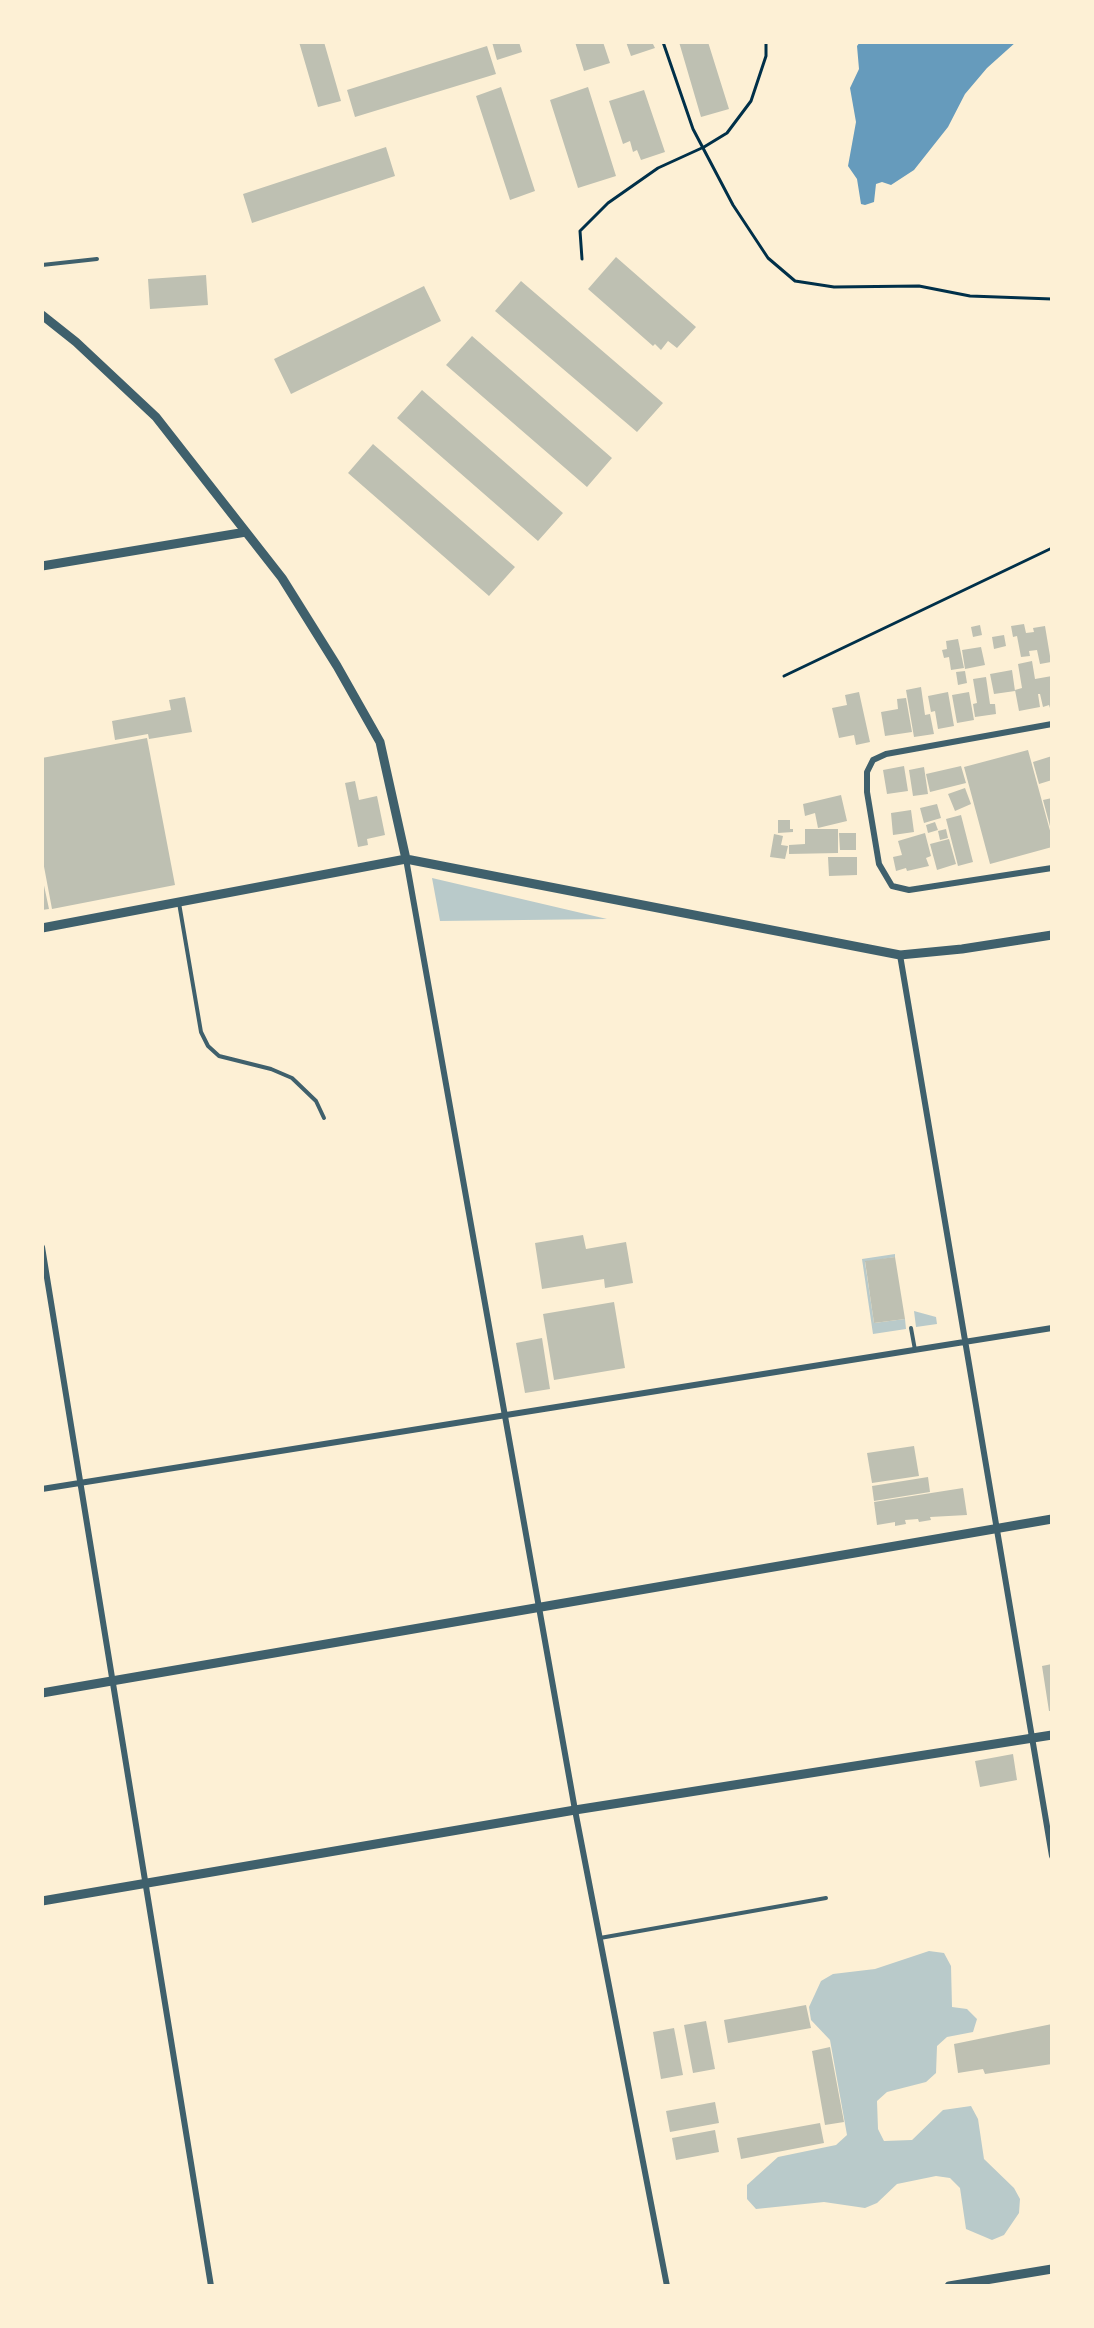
<!DOCTYPE html>
<html>
<head>
<meta charset="utf-8">
<style>
  body { margin:0 }
  #map { position:relative; width:1094px; height:2328px; overflow:hidden; background:#fdf0d5; font-family:Jost,sans-serif }
  canvas { display:block }
  .frame { position:absolute; inset:0; border:44px solid #fdf0d5; pointer-events:none }
</style>
</head>
<body>
<div id="map">
<canvas width="1094" height="2328"></canvas>
<div class="frame"></div>
</div>
<script>
const ctx = document.querySelector('canvas').getContext('2d');
ctx.lineJoin = 'round';
function fillPath(path, color) {
  ctx.fillStyle = color;
  ctx.fill(path, 'evenodd');
}
function toPath(rows) {
  const path = new Path2D();
  for (const r of rows) {
    path.moveTo(r[0], r[1]);
    for (let i = 2; i < r.length; i += 2) path.lineTo(r[i], r[i + 1]);
  }
  return path;
}
function trace(path, color, width, dash) {
  ctx.strokeStyle = color;
  ctx.lineWidth = width;
  ctx.lineCap = dash ? 'butt' : 'round';
  ctx.setLineDash(dash || []);
  ctx.stroke(path);
}
fillPath(toPath([
  [432,878,607,919,440,921],
  [895,1254,895,1257,865,1262,874,1323,905,1319,906,1329,873,1334,862,1259],
  [914,1311,936,1317,937,1324,916,1327],
  [929,1951,944,1953,951,1966,952,2007,967,2009,977,2019,973,2032,947,2037,937,2046,936,2073,926,2082,887,2092,877,2101,878,2129,884,2141,912,2140,943,2110,971,2106,978,2119,984,2159,1014,2188,1020,2199,1019,2213,1004,2235,992,2240,966,2229,960,2188,950,2178,936,2176,897,2184,877,2203,865,2208,824,2202,756,2209,747,2199,747,2185,778,2157,836,2145,847,2135,830,2040,811,2020,809,2007,821,1981,833,1974,875,1969]
]), '#b9caca');
fillPath(toPath([
  [860,42,1016,42,987,68,965,94,948,127,914,170,891,185,882,182,876,184,874,202,865,205,861,204,857,179,848,166,856,122,850,88,859,69,857,46]
]), '#669bbc');
fillPath(toPath([
  [299,42,324,42,341,101,318,107],
  [492,42,519,42,522,52,497,60],
  [575,42,603,42,610,63,584,71],
  [626,42,652,42,655,48,631,56],
  [679,42,708,42,729,109,701,117],
  [487,46,496,74,355,117,347,90],
  [501,87,535,191,510,200,476,96],
  [588,87,616,176,578,188,550,100],
  [644,90,665,152,641,160,637,150,633,152,630,141,623,144,609,101],
  [386,147,395,176,252,223,243,194],
  [616,257,696,327,677,348,668,341,661,350,655,344,653,346,588,289],
  [206,275,208,305,150,309,148,279],
  [521,281,663,403,637,432,495,311],
  [424,286,441,321,291,394,274,359],
  [472,336,612,458,587,487,446,365],
  [422,390,563,513,538,541,397,418],
  [373,444,515,567,489,596,348,473],
  [1024,624,1026,633,1034,632,1033,628,1045,626,1051,662,1040,664,1037,650,1029,651,1030,656,1021,657,1017,636,1013,637,1011,626],
  [980,625,982,635,973,637,971,627],
  [1004,635,1006,646,994,649,992,637],
  [958,639,964,668,951,670,949,657,944,658,942,650,947,649,946,641],
  [981,647,985,665,965,669,962,650],
  [1032,661,1035,679,1052,676,1052,714,1049,705,1043,707,1040,694,1038,694,1040,707,1019,711,1015,690,1022,688,1018,664],
  [1012,670,1015,691,994,694,990,674],
  [965,671,967,683,958,685,956,672],
  [986,677,990,704,995,704,996,714,975,717,973,704,977,703,973,679],
  [921,687,925,715,930,714,934,734,914,737,906,690],
  [859,692,870,742,856,745,854,735,839,738,832,708,847,705,845,695],
  [948,692,954,726,938,729,935,711,931,712,928,696],
  [969,692,974,720,957,723,952,695],
  [185,697,192,732,149,739,148,734,115,740,112,721,171,710,169,700],
  [906,698,912,732,885,736,881,712,898,709,897,699],
  [147,738,175,885,52,909,42,856,42,758],
  [1028,750,1052,838,1052,847,990,864,964,767],
  [1052,756,1052,780,1039,784,1033,762],
  [904,766,908,791,887,794,883,770],
  [961,766,966,783,930,792,926,774],
  [924,767,928,794,913,796,909,770],
  [355,781,359,800,377,796,385,835,367,839,368,845,358,847,345,783],
  [965,788,971,804,955,811,948,794],
  [841,795,847,821,818,828,815,813,805,816,803,804],
  [1052,798,1052,830,1051,830,1043,800],
  [937,804,941,818,924,823,920,808],
  [911,810,914,832,893,835,891,813],
  [961,815,973,862,958,866,946,819],
  [778,820,790,820,790,829,793,829,793,832,778,833],
  [935,822,938,830,928,833,926,825],
  [805,829,838,829,838,853,789,854,789,845,805,844],
  [946,829,948,838,940,840,938,831],
  [839,833,856,833,856,850,840,850],
  [925,833,931,856,926,858,929,866,907,871,906,868,896,871,893,857,902,855,898,841],
  [774,834,783,836,781,845,788,846,785,859,770,857],
  [949,839,956,864,937,870,930,844],
  [828,857,857,857,857,875,829,876],
  [42,876,49,909,42,910],
  [583,1235,586,1249,626,1242,633,1283,605,1288,604,1279,542,1289,535,1243],
  [895,1257,905,1319,874,1323,865,1261],
  [614,1302,625,1368,554,1380,543,1314],
  [542,1338,550,1389,525,1393,516,1343],
  [914,1446,919,1476,872,1483,867,1453],
  [928,1477,930,1492,874,1501,872,1486],
  [963,1488,967,1515,930,1517,931,1520,919,1522,918,1519,905,1520,906,1524,895,1526,895,1522,877,1525,874,1502],
  [1052,1664,1052,1711,1049,1711,1042,1666],
  [1013,1754,1017,1780,980,1787,975,1761],
  [806,2005,811,2028,728,2043,724,2020],
  [706,2021,715,2069,693,2073,684,2025],
  [1052,2024,1052,2064,985,2074,983,2069,958,2073,954,2044],
  [674,2028,683,2075,661,2079,653,2032],
  [830,2047,844,2122,825,2125,812,2051],
  [715,2102,719,2123,670,2132,666,2111],
  [820,2123,824,2143,741,2159,737,2138],
  [715,2130,719,2152,676,2160,672,2138]
]), '#bec0b2');
trace(toPath([
  [663,42,693,129,733,205,768,258,795,281,834,287,919,286,970,296,1052,299],
  [582,259,580,231,608,203,658,168,704,147,727,133,751,101,766,56,766,42],
  [784,676,1052,548]
]), '#003049', 3);
trace(toPath([
  [42,265,97,259],
  [179,903,201,1032,208,1046,219,1056,271,1069,292,1078,316,1101,324,1118],
  [911,1328,915,1350],
  [600,1938,826,1898]
]), '#3f606c', 4);
trace(toPath([
  [1052,724,886,754,873,760,867,772,867,792,879,864,892,886,909,890,1052,868],
  [406,859,575,1810,667,2286],
  [900,955,1052,1856],
  [42,1247,211,2286],
  [42,1489,1052,1328]
]), '#3f606c', 6);
trace(toPath([
  [42,315,76,342,156,417,282,578,337,666,380,742,406,859],
  [42,566,246,532],
  [42,928,406,859,900,955,962,949,1052,935],
  [42,1693,1052,1519],
  [42,1901,575,1810,1052,1735],
  [949,2286,1052,2269]
]), '#3f606c', 9);
</script>
</body>
</html>
